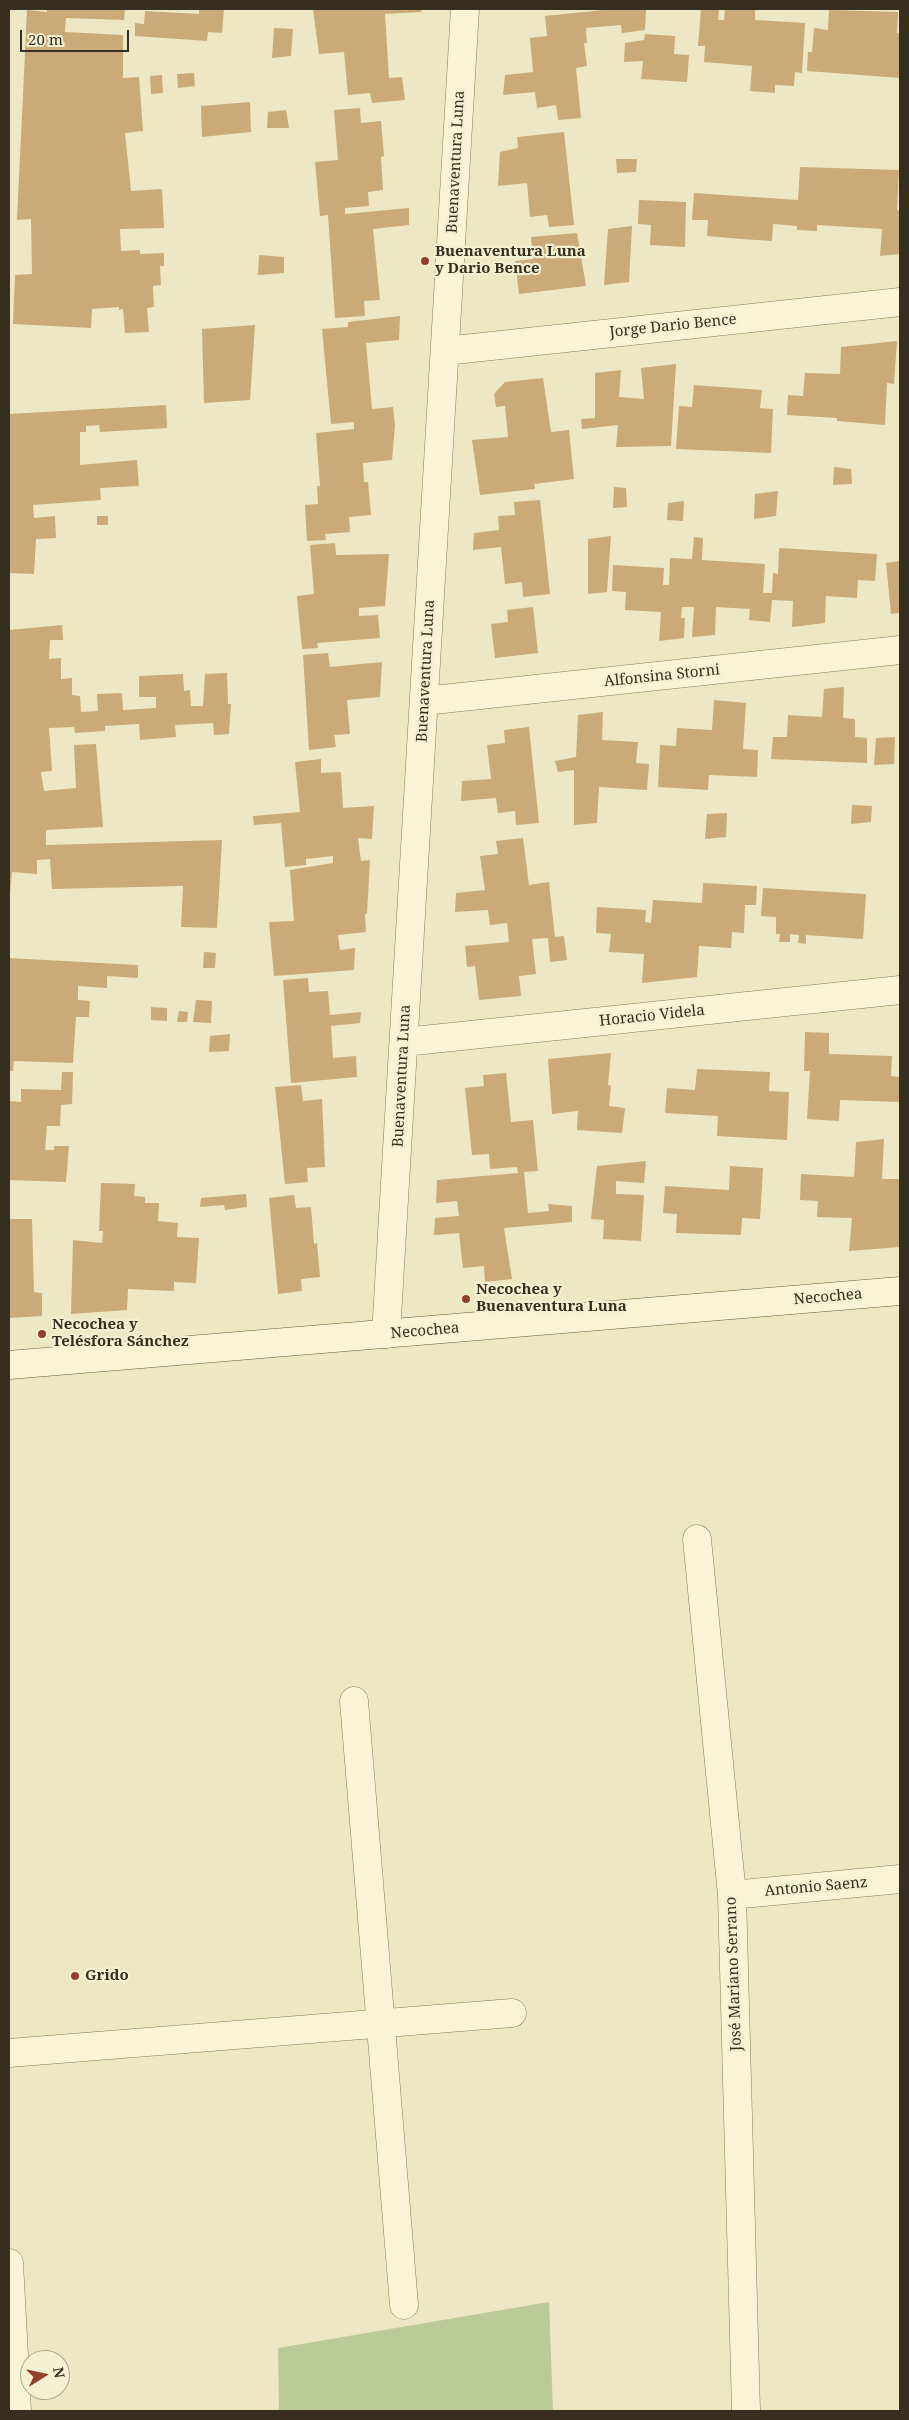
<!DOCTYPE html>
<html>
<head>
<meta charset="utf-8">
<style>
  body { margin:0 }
  #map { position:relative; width:909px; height:2420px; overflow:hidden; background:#ede8c3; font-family:"Noto Serif",serif }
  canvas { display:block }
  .frame { position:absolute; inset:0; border:10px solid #362e1e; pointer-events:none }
  .north { position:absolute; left:20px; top:2350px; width:50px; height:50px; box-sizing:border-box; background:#f4f1d2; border:1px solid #a8a38a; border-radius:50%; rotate:80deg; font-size:14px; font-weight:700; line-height:20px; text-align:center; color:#362e1e }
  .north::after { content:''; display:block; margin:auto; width:18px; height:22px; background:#943e2c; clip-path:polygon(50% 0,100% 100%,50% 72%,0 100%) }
  .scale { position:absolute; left:20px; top:30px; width:109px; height:22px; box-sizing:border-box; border:2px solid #362e1e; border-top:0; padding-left:6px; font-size:15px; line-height:18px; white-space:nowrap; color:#362e1e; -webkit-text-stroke:4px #f4f1d2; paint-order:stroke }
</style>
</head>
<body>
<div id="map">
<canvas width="909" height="2420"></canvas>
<div class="frame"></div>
<div class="north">N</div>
<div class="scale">20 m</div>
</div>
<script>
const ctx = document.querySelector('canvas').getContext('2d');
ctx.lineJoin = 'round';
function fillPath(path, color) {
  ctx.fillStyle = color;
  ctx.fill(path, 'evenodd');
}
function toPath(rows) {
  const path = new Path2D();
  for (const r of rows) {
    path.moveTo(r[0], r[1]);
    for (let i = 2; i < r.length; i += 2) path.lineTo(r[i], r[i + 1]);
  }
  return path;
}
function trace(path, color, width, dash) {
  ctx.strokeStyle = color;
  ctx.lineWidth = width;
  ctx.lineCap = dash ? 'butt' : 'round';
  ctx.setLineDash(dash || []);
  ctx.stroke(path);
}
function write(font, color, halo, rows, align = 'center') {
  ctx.font = font + ' "Noto Serif",serif';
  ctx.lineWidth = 4.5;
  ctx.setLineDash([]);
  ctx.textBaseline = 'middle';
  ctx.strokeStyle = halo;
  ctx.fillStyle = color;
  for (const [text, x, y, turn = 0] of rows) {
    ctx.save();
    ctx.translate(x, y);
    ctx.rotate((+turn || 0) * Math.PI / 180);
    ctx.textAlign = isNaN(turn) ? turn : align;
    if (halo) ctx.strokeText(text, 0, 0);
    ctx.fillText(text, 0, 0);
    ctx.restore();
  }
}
fillPath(toPath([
  [549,2302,553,2411,279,2411,278,2348]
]), '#bbca97');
fillPath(toPath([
  [47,9,125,9,124,20,66,18,65,32,123,35,123,78,139,77,143,131,125,133,131,191,162,189,164,228,120,229,121,251,140,250,140,254,164,253,164,266,160,266,161,285,153,286,154,307,147,308,149,332,125,333,123,309,119,310,119,307,92,309,91,328,13,324,15,275,32,274,31,219,17,220,27,10,47,12],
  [199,9,224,9,222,33,208,32,207,41,135,36,135,23,144,24,145,11,199,14],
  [313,9,422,9,421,12,385,14,389,78,402,77,405,100,372,103,370,93,348,95,344,52,319,54],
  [613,9,646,9,645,30,622,33,621,25,586,28,587,43,584,43,587,66,576,68,581,118,558,120,556,105,537,108,535,92,503,95,505,75,533,72,530,38,547,36,545,16],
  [701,9,719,9,718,20,724,20,725,9,755,9,755,20,805,23,802,73,795,72,794,86,775,85,775,93,750,91,752,66,704,62,705,46,698,46],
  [829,10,898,12,897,33,900,33,900,78,807,71,808,52,812,52,814,28,828,30],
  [274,28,293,29,291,56,272,58],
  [645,34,675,36,674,54,689,55,687,82,641,79,643,61,624,62,625,43,644,40],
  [194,73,195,86,178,88,177,74],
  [162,75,163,93,151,94,150,76],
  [250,102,251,132,202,137,201,106],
  [360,108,361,123,381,121,384,156,381,157,383,190,368,192,369,206,345,208,345,214,409,208,409,225,373,229,380,300,364,301,365,316,335,318,328,215,320,216,315,162,338,160,334,110],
  [286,110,289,128,267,128,268,112],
  [564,132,574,225,549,227,547,215,530,217,527,183,498,186,500,152,518,148,517,137],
  [616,159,637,159,636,172,617,173],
  [800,167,899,170,897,210,900,211,900,254,880,256,882,229,817,225,817,231,797,230,797,226,773,224,772,241,741,239,707,236,708,220,692,220,694,193,798,200],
  [639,200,686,202,685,247,650,245,651,225,638,224],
  [632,226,629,282,604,285,608,229],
  [577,233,586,286,519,294,515,261,533,259,531,237],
  [259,255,284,257,284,273,258,275],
  [400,316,399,340,366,343,372,409,393,407,395,426,392,460,363,463,364,482,368,482,371,515,349,517,350,532,325,534,326,540,307,541,305,505,318,504,317,486,320,486,316,433,354,429,354,422,331,424,322,329,348,327,348,322],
  [255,325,250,400,204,403,202,329],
  [897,341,894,384,887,383,885,425,837,421,837,418,787,415,788,395,803,396,805,373,840,374,841,347],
  [676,364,671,446,616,447,618,425,582,429,581,419,595,418,595,373,621,370,619,397,644,399,641,368],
  [543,378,551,432,569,430,574,479,534,484,535,489,480,495,472,440,508,437,505,406,496,407,494,394,505,382],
  [694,385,762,390,760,408,773,409,771,453,676,449,679,406,692,407],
  [166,405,167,428,100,432,99,425,86,426,86,432,80,432,80,465,137,460,139,486,100,488,101,500,33,505,34,518,55,516,56,538,36,539,34,574,9,573,9,414],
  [834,467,851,469,852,484,833,485],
  [614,487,626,488,627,507,613,508],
  [778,491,776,516,754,519,755,494],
  [540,500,550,594,523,597,522,582,505,584,501,547,473,550,474,533,499,530,498,516,515,515,514,502],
  [684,501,683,521,667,520,668,503],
  [97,516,108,516,108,525,97,525],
  [611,536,607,592,588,594,588,539],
  [694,537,703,538,702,560,765,564,763,593,772,593,773,573,778,574,779,548,877,554,875,581,858,580,857,598,826,596,825,623,792,627,793,601,772,600,770,622,749,620,750,609,716,607,715,635,692,637,694,607,682,607,681,618,685,618,684,638,659,641,661,612,625,610,626,592,612,591,613,565,664,568,663,585,669,585,670,558,692,559],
  [335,543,336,555,389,554,385,606,359,608,359,616,378,615,380,638,317,643,318,648,302,649,297,596,314,594,310,545],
  [900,561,900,613,891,614,886,563],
  [533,607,538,653,495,658,491,624,508,622,507,610],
  [62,625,63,640,50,640,49,659,61,658,61,679,72,678,72,695,80,696,81,712,98,711,97,694,122,693,123,710,156,708,156,697,139,697,139,676,183,674,184,691,190,690,191,706,203,706,205,674,227,673,228,704,231,704,229,734,214,735,213,723,175,725,176,737,140,740,139,724,105,726,105,731,75,733,74,727,49,728,52,771,41,772,44,791,76,788,74,745,96,744,103,827,46,830,46,845,222,840,217,928,181,927,183,886,52,889,50,859,37,860,37,874,12,872,9,904,9,630],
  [328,653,330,667,382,662,380,697,347,700,350,734,334,735,336,747,309,750,303,655],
  [844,687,843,718,855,719,855,737,867,738,867,763,771,759,773,737,787,737,788,715,822,717,824,689],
  [714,700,746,703,743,749,758,750,757,777,709,775,708,790,658,787,660,745,676,746,677,728,712,730],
  [603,712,602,740,638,742,636,763,649,764,647,790,599,787,597,823,574,825,574,770,558,772,555,761,576,757,578,715],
  [529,727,539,823,516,825,515,811,498,813,496,798,461,801,462,781,491,779,487,745,505,743,504,730],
  [895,737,894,764,874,765,876,738],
  [321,759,321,773,341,772,343,808,374,806,372,839,358,838,361,861,370,860,367,914,365,914,366,932,338,935,340,950,355,948,354,970,274,976,269,922,294,921,290,870,333,863,333,856,306,859,306,865,285,867,281,823,254,825,253,816,300,812,295,762],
  [852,805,872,806,871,822,851,824],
  [727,813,726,837,705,839,707,814],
  [523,838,529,885,549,882,555,937,564,936,567,960,550,962,548,938,532,939,536,974,519,976,521,996,479,1000,475,966,467,967,465,946,509,942,507,923,490,925,488,910,455,912,456,893,485,890,480,856,498,854,496,841],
  [703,883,757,886,756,905,745,905,744,933,732,932,731,948,699,946,697,977,642,983,644,954,609,952,611,934,596,933,597,907,646,910,645,922,651,923,653,900,702,903],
  [763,888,866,894,863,939,806,935,806,944,798,943,799,935,790,934,790,942,779,942,780,934,776,934,776,917,761,916],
  [204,952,216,953,215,968,203,968],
  [9,958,138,965,138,978,107,976,107,988,78,986,78,1000,90,1001,89,1017,76,1017,73,1063,14,1061,13,1071,9,1071],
  [308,978,309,992,328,991,330,1015,361,1012,360,1023,331,1026,333,1058,356,1056,357,1077,291,1083,283,980],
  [196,1000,212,1001,211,1023,193,1022],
  [151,1007,167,1008,167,1021,151,1020],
  [179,1011,188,1012,187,1022,177,1022],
  [805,1032,829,1033,829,1054,892,1056,891,1076,900,1077,900,1102,840,1100,839,1121,807,1119,810,1071,804,1071],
  [230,1034,229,1051,209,1052,210,1036],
  [611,1053,608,1085,611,1086,609,1106,625,1108,622,1133,577,1130,578,1111,552,1114,548,1059],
  [697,1069,770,1072,769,1091,789,1092,787,1140,717,1136,718,1116,665,1113,667,1088,695,1090],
  [62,1072,73,1072,72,1104,61,1105,60,1126,47,1126,45,1150,54,1150,54,1146,69,1146,66,1182,9,1180,9,1101,21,1102,21,1089,61,1090],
  [506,1073,511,1122,533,1120,538,1171,524,1172,528,1213,549,1211,548,1204,572,1206,572,1222,504,1228,512,1279,485,1282,484,1266,463,1268,459,1233,434,1235,435,1218,459,1216,457,1201,436,1203,437,1180,518,1173,517,1167,490,1169,489,1154,472,1155,465,1088,484,1086,483,1075],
  [301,1085,303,1101,322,1099,325,1167,307,1168,308,1182,285,1184,275,1087],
  [884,1139,882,1179,900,1179,900,1247,849,1251,852,1218,817,1217,818,1201,800,1200,801,1174,854,1177,856,1142],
  [646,1161,644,1183,616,1181,616,1194,644,1195,641,1241,603,1239,604,1220,591,1219,597,1166],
  [730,1166,763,1168,760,1219,742,1218,741,1235,676,1233,677,1214,663,1213,665,1186,729,1190],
  [101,1183,135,1184,134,1196,145,1197,145,1203,159,1203,158,1221,178,1223,177,1237,199,1238,196,1283,174,1282,174,1291,128,1289,127,1310,71,1314,73,1240,102,1243,103,1231,99,1231],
  [246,1194,247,1207,225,1210,224,1205,200,1207,201,1198],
  [294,1195,296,1208,311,1207,314,1244,317,1243,320,1277,301,1279,302,1291,278,1294,269,1198],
  [9,1219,32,1219,34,1292,42,1293,42,1316,9,1318]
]), '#caaa79');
const minor = toPath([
  [445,351,900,302],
  [424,701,900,650],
  [404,1042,900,990],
  [386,1334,465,9],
  [697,1539,732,1895,746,2411],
  [354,1701,404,2305],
  [732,1895,900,1879],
  [9,2053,512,2013],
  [9,2263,17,2411]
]);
const secondary = toPath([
  [9,1365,900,1291]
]);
trace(minor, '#867a5a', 29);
trace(secondary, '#685b3d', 29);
trace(minor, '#f8f4d5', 28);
trace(secondary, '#f8f4d5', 28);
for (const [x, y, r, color] of [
  [425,261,5,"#943e2c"],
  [466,1299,5,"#943e2c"],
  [42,1334,5,"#943e2c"],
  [75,1976,5,"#943e2c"]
]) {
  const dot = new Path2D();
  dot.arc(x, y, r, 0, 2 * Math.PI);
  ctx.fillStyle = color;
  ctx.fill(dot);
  trace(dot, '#f4f1d2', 2);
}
write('15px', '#362e1e', '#f4f1d2', [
  ["Buenaventura Luna",456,162,-87],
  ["Jorge Dario Bence",673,326,-6],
  ["Buenaventura Luna",426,671,-87],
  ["Alfonsina Storni",662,676,-6],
  ["Horacio Videla",652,1016,-6],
  ["Buenaventura Luna",402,1076,-87],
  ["Necochea",828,1297,-5],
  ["Necochea",425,1331,-5],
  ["Antonio Saenz",816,1887,-5],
  ["José Mariano Serrano",734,1974,-92]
]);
write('bold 15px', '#362e1e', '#f4f1d2', [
  ["Buenaventura Luna",435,252],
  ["y Dario Bence",435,269],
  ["Necochea y",476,1290],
  ["Buenaventura Luna",476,1307],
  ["Necochea y",52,1325],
  ["Telésfora Sánchez",52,1342],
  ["Grido",85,1976]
], 'left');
</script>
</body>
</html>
